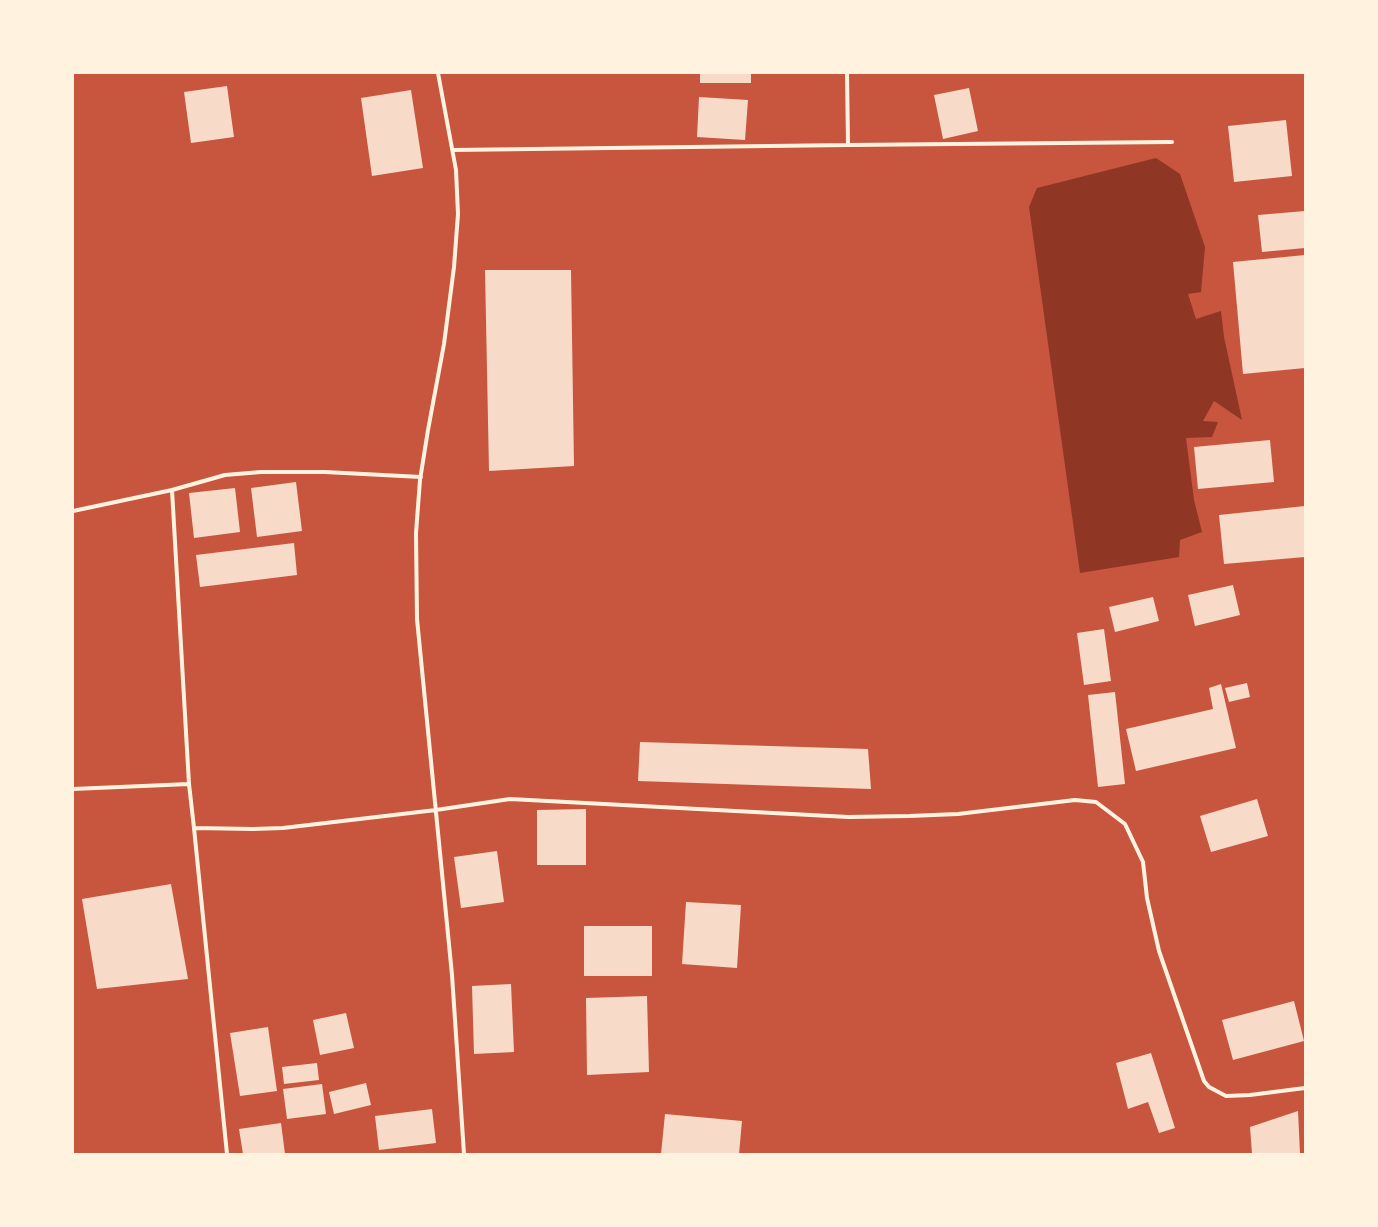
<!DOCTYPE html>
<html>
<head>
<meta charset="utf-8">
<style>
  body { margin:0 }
  #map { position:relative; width:1378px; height:1227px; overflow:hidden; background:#c8553d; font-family:"DejaVu Sans",sans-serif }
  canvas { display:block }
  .frame { position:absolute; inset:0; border:74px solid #fff3e0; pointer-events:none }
</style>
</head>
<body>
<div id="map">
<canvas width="1378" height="1227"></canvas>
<div class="frame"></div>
</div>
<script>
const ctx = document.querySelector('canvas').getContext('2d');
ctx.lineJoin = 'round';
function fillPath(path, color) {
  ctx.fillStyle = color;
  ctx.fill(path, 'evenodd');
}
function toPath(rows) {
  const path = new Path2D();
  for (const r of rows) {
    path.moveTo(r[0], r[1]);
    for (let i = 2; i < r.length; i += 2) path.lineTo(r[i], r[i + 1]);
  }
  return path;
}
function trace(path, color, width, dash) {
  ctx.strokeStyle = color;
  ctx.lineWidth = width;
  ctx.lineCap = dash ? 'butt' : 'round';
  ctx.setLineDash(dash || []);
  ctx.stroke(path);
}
fillPath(toPath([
  [1156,158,1180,174,1205,247,1201,292,1188,294,1196,319,1221,311,1224,337,1242,420,1214,401,1203,421,1218,422,1212,437,1186,438,1194,500,1202,532,1180,540,1179,557,1080,573,1029,207,1037,188]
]), '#8f3625');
fillPath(toPath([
  [700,73,751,73,751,83,700,83],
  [227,86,234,137,191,143,184,92],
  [969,88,978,131,943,139,934,95],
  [411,90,423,168,372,176,361,98],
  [699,97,748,100,745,140,697,137],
  [1286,120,1292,176,1234,182,1228,126],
  [1305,211,1305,248,1262,252,1258,215],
  [1305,255,1305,368,1243,374,1233,262],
  [485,270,571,270,574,466,489,471],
  [1270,440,1274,482,1198,489,1194,447],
  [296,482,302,531,257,537,251,488],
  [235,488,240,532,194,538,189,493],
  [1305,506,1305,557,1224,564,1219,515],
  [294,543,297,575,200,587,196,555],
  [1233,585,1240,615,1195,626,1188,595],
  [1153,597,1159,621,1115,632,1109,607],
  [1104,629,1111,681,1084,685,1077,633],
  [1247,683,1250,697,1229,702,1225,688],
  [1221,684,1236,748,1136,771,1126,729,1213,709,1209,688],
  [1115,692,1125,784,1098,787,1088,695],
  [640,742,868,749,871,789,638,781],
  [1257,799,1268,836,1211,852,1200,816],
  [586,809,586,865,537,865,537,810],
  [497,851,504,902,461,908,454,857],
  [171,884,188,979,97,989,82,899],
  [686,902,741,905,737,968,682,964],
  [584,926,652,926,652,976,584,976],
  [511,984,514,1052,474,1054,472,986],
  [647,996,649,1072,587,1075,586,998],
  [1294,1001,1304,1041,1233,1060,1222,1020],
  [346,1013,354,1048,320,1055,313,1020],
  [268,1027,277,1091,240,1096,230,1033],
  [1151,1053,1175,1128,1159,1133,1148,1102,1128,1109,1116,1063],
  [317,1063,319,1080,284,1084,282,1067],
  [366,1083,371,1105,334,1114,329,1092],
  [322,1084,326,1114,287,1119,283,1089],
  [432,1109,436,1143,379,1150,375,1116],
  [1298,1111,1300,1154,1252,1154,1250,1127],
  [665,1114,742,1121,739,1154,661,1154],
  [281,1123,285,1154,243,1154,239,1129]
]), '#f7dbc8');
trace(toPath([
  [438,73,456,170,458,214,454,267,444,344,428,430,420,480,416,533,417,619,452,975,464,1154],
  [848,145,1172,142],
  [453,150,848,145,847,73],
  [172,490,189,784],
  [73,511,172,490,225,475,261,472,325,472,421,477],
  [73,789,189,784,194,828,253,829,283,828,436,810,510,799,848,817,909,816,958,814,1075,800,1096,802,1125,824,1143,862,1147,898,1159,951,1204,1081,1209,1087,1226,1096,1250,1095,1305,1088],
  [194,828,227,1154]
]), '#fff3e0', 4);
</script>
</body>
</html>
